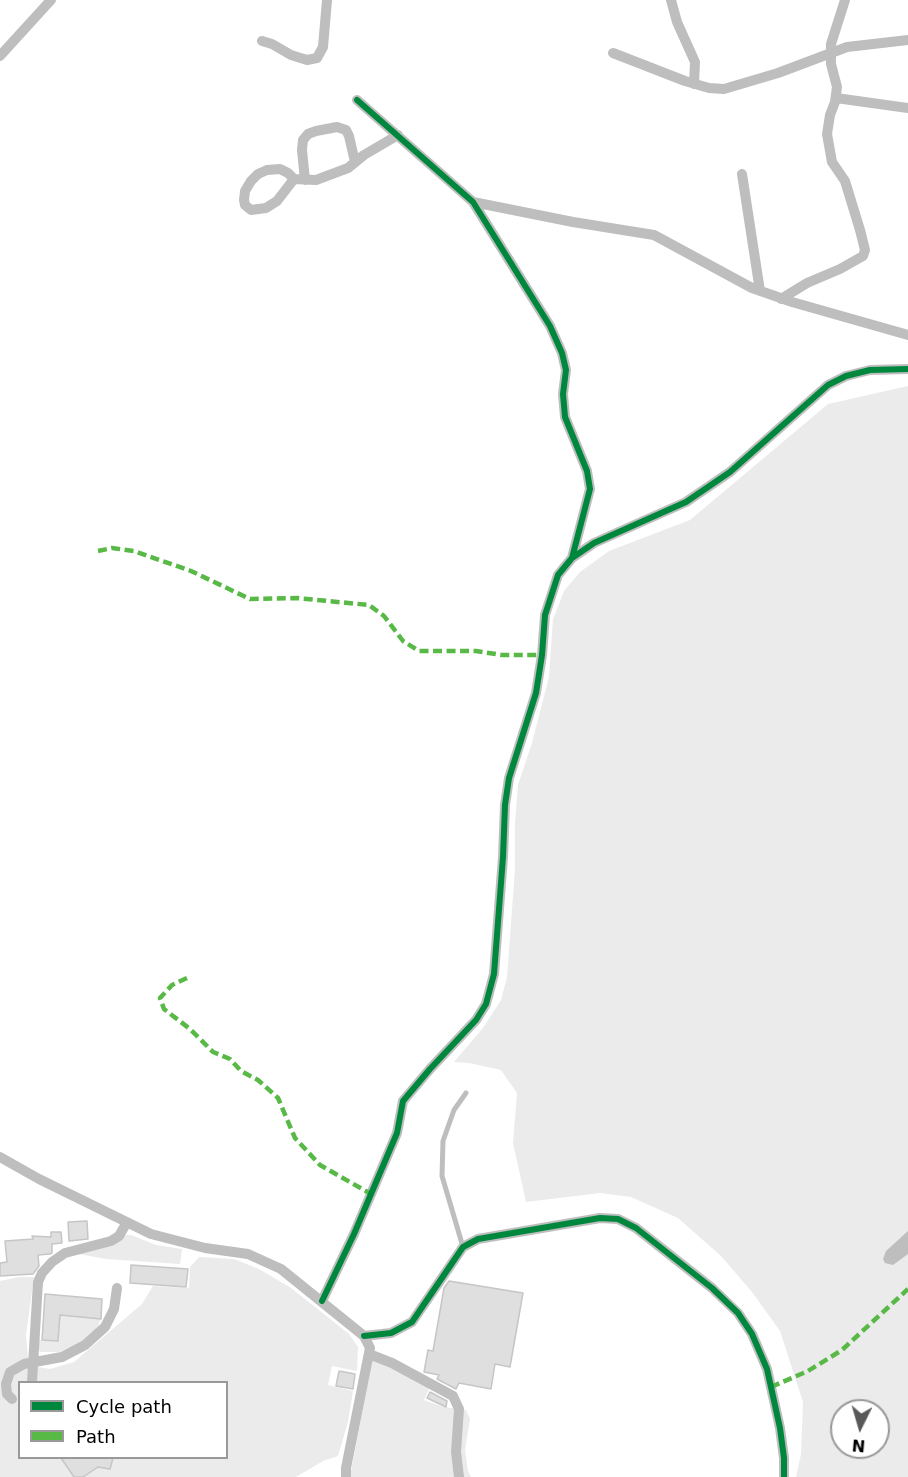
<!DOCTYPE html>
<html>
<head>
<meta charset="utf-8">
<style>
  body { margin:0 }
  #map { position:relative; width:908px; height:1477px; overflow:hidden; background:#fff; font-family:"DejaVu Sans",sans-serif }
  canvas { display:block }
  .legend { position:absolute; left:18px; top:1381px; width:210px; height:78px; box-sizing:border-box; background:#fff; border:2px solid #999; margin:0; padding:8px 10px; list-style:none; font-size:18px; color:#000 }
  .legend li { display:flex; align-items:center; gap:12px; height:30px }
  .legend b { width:30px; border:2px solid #999 }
  .north { position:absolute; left:830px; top:1399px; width:60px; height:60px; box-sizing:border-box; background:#fff; border:2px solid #999; border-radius:50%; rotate:185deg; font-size:16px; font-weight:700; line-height:24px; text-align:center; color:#000 }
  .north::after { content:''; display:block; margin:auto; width:21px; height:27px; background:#595959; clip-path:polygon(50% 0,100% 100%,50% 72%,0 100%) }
</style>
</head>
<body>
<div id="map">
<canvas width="908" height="1477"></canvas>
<ul class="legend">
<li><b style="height:8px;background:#00873e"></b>Cycle path</li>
<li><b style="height:8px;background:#58b947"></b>Path</li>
</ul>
<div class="north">N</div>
</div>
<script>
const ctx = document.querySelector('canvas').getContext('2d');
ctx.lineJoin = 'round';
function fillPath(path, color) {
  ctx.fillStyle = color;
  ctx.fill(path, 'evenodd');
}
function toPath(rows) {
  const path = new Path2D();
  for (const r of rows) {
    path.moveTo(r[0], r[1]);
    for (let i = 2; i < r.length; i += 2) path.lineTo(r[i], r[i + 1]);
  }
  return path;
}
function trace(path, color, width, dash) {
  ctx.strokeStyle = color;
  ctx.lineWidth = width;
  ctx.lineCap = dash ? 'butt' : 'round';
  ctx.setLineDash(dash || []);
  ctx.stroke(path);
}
fillPath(toPath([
  [908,386,908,1477,796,1477,801,1454,803,1402,780,1331,752,1292,721,1256,678,1218,631,1197,600,1193,526,1202,513,1143,517,1093,501,1070,469,1063,454,1062,483,1028,501,1000,507,977,515,869,515,822,518,785,532,743,549,677,553,619,564,591,580,572,609,551,690,520,828,404],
  [842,1411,878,1411,878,1447,842,1447],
  [126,1235,131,1235,156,1245,182,1249,180,1264,106,1259,79,1254,122,1238],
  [199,1257,234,1259,259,1269,291,1288,329,1318,349,1334,358,1347,357,1371,332,1366,328,1385,353,1391,348,1422,338,1456,323,1461,296,1477,0,1477,0,1281,19,1277,34,1277,26,1335,28,1357,38,1367,50,1369,74,1362,142,1304,153,1286,189,1288,190,1267],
  [20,1382,226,1382,226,1458,20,1458],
  [60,1315,101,1319,96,1331,79,1343,59,1352,41,1352,39,1351,38,1340,58,1341],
  [372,1361,377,1361,430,1387,424,1400,444,1407,466,1410,470,1419,465,1450,468,1471,471,1477,350,1477]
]), '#ebebeb');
fillPath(toPath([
  [908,1231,908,1254,893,1265,885,1263,883,1259,886,1251]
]), '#bebebe');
const building = toPath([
  [87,1221,88,1239,69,1241,68,1222,87,1221],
  [51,1232,61,1232,62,1243,52,1244,52,1253,50,1254,38,1255,39,1266,33,1274,0,1276,0,1263,7,1262,5,1241,33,1239,32,1236,51,1237,51,1232],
  [131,1265,188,1269,186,1287,130,1283,131,1265],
  [449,1281,523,1293,510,1367,495,1364,491,1389,459,1383,456,1389,437,1379,439,1375,424,1372,428,1350,433,1351,444,1288,449,1281],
  [45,1294,102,1299,101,1319,60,1315,58,1341,42,1340,45,1294],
  [339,1371,355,1374,353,1389,336,1386,339,1371],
  [430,1392,447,1401,446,1407,427,1398,430,1392],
  [61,1458,113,1458,110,1469,98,1467,83,1477,74,1477,61,1458]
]);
fillPath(building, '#dfdfdf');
trace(building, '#c6c6c6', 1.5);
trace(toPath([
  [463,1247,442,1176,443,1141,454,1110,466,1093]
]), '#bebebe', 5);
trace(toPath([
  [671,0,677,22,695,62,694,84],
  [262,41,272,44,291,55,307,60,317,58,323,47,327,0],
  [613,53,685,81,709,88,724,89,778,73,847,47,908,40],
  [0,56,51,0],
  [836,98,908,108],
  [357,100,473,202,550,326,562,353,566,370,563,394,565,417,587,471,590,489,572,558],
  [742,174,760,291],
  [294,179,277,201,266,208,251,210,245,205,244,200,245,191,251,181,258,174,267,170,280,169,288,173,294,179,316,180,348,168,364,155,398,135],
  [305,180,302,150,303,140,308,134,316,131,337,127,346,130,349,136,355,162],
  [473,202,573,222,654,235,752,288,792,302,908,335],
  [781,299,807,283,840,269,863,256,865,250,860,230,845,181,832,162,827,134,830,115,835,102,837,87,831,64,831,44,845,0],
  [0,1157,39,1179,151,1234,205,1248,248,1254,281,1269,364,1336,370,1348,346,1468,346,1477],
  [322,1301,354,1234,397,1133,403,1101,430,1069,476,1020,486,1004,494,974,503,857,505,805,509,778,536,693,542,655,545,615,558,575,572,558,594,543,686,502,730,472,828,385,846,376,870,370,908,369],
  [364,1336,391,1333,412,1322,463,1247,478,1239,600,1218,618,1219,636,1228,712,1288,738,1313,752,1334,767,1369,780,1428,784,1458,784,1477],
  [369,1354,392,1363,453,1396,459,1409,456,1452,459,1477],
  [32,1382,38,1282,42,1273,52,1262,65,1253,111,1241,119,1236,127,1222],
  [12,1399,7,1394,6,1384,10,1372,24,1364,62,1357,85,1345,105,1327,114,1309,117,1288]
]), '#bebebe', 10);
trace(toPath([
  [98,551,112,548,134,551,191,571,250,599,297,598,369,605,384,616,403,641,419,651,476,651,502,655,542,655],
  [187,978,172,985,160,998,164,1009,190,1029,213,1052,230,1059,241,1071,258,1080,278,1098,295,1138,320,1165,371,1194],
  [771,1387,808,1371,842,1350,908,1289]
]), '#58b947', 4.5, [9, 4.5]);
trace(toPath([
  [357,100,473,202,550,326,562,353,566,370,563,394,565,417,587,471,590,489,572,558],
  [322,1301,354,1234,397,1133,403,1101,430,1069,476,1020,486,1004,494,974,503,857,505,805,509,778,536,693,542,655,545,615,558,575,572,558,594,543,686,502,730,472,828,385,846,376,870,370,908,369],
  [364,1336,391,1333,412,1322,463,1247,478,1239,600,1218,618,1219,636,1228,712,1288,738,1313,752,1334,767,1369,780,1428,784,1458,784,1477]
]), '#00873e', 6);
</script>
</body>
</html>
